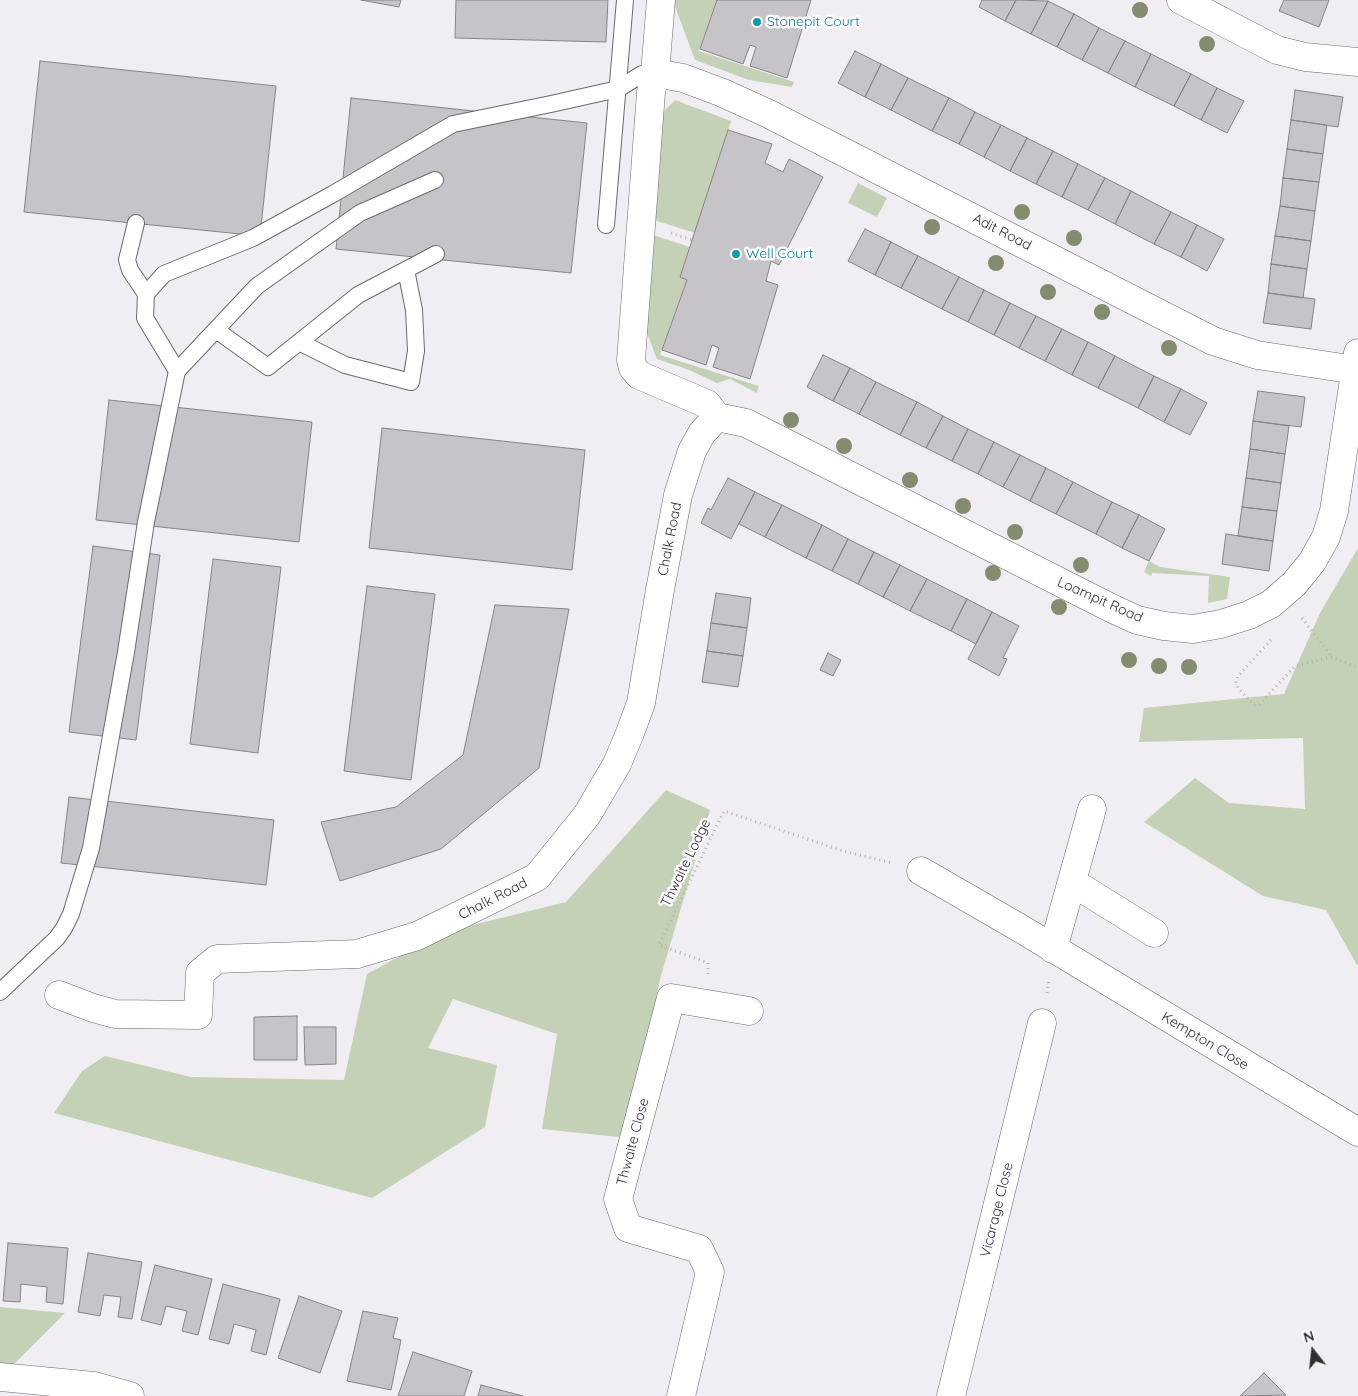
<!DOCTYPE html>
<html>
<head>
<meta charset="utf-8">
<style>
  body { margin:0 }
  #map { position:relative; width:1358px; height:1396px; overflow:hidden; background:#f0eef2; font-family:Quicksand,sans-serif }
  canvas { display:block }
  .north { position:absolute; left:1288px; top:1326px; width:50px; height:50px; -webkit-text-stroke:4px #fdfbff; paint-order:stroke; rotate:344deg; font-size:14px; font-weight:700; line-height:20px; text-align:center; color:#302f30 }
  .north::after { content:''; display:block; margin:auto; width:18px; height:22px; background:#302f30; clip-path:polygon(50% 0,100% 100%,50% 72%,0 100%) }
</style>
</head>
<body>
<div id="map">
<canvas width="1358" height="1396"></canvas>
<div class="north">N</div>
</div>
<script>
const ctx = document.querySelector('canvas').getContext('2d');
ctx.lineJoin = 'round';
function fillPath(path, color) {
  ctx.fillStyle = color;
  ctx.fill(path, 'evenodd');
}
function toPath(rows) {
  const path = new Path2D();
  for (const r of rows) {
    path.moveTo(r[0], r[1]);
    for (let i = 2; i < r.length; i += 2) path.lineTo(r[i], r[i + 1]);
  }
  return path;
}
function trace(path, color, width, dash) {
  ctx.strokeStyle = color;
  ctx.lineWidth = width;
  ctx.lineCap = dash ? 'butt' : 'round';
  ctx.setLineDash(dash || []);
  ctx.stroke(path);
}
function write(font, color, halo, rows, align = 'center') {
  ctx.font = font + ' Quicksand,sans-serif';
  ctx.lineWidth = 5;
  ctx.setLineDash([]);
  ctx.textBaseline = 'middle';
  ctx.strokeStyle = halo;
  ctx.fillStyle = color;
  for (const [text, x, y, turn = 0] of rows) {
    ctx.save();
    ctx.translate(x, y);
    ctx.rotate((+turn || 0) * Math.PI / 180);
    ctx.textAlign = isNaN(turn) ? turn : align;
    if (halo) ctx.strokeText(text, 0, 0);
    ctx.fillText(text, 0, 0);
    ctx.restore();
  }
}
fillPath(toPath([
  [675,0,717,0,699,51,794,82,792,87,749,80,695,60,674,4],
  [675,100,731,121,695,233,654,220,663,112],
  [858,183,887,198,877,217,848,203],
  [653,235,690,247,680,277,687,280,660,355,759,386,757,393,730,379,717,383,689,370,657,359,645,328],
  [1358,548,1358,964,1357,965,1326,910,1263,896,1144,822,1195,778,1229,803,1305,809,1303,738,1139,742,1144,708,1284,694,1320,613],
  [1149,561,1160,567,1230,577,1227,599,1208,603,1209,576,1152,573,1151,576,1144,572],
  [666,790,710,810,660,979,628,1138,542,1129,557,1034,453,999,428,1048,497,1065,485,1127,372,1198,54,1113,82,1071,105,1056,191,1077,344,1080,367,974,444,932,566,902],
  [0,1307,65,1313,12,1366,0,1365]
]), '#c5d1b6');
const building = toPath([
  [361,0,401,0,399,7,361,0],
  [456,0,608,0,606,42,455,38,456,0],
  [717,0,811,0,787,78,750,66,756,47,750,45,743,64,700,49,717,0],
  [982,0,1016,0,1005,21,979,7,982,0],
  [1016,0,1048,1,1031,34,1005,21,1016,0],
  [1284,0,1329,0,1319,27,1279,11,1284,0],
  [1048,1,1074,14,1057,47,1031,34,1048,1],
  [1074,14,1099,28,1082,60,1057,47,1074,14],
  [1099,28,1125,41,1108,73,1082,60,1099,28],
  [1125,41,1151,54,1135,87,1108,73,1125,41],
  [855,51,881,64,865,97,838,83,855,51],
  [1151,54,1191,74,1174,106,1135,87,1151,54],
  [40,61,276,86,260,236,24,212,40,61],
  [881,64,908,78,891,110,865,97,881,64],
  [1191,74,1217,88,1201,120,1174,106,1191,74],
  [908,78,949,98,932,131,891,110,908,78],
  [1217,88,1244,101,1227,133,1201,120,1217,88],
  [1295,90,1343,97,1338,127,1291,120,1295,90],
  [351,98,587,123,571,273,336,249,351,98],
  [949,98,975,112,959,144,932,131,949,98],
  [975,112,1001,125,984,157,959,144,975,112],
  [1291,120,1327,125,1323,154,1287,149,1291,120],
  [1001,125,1027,138,1010,171,984,157,1001,125],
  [728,130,772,144,765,163,783,172,789,159,823,177,779,265,771,261,766,281,778,285,750,379,713,367,719,348,712,345,706,365,662,350,687,280,680,277,728,130],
  [1027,138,1053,151,1036,184,1010,171,1027,138],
  [1287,149,1323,154,1319,182,1283,178,1287,149],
  [1053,151,1078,164,1062,197,1036,184,1053,151],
  [1078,164,1105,178,1088,210,1062,197,1078,164],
  [1105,178,1131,191,1115,224,1088,210,1105,178],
  [1283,178,1319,182,1315,211,1280,206,1283,178],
  [1131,191,1171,212,1154,244,1115,224,1131,191],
  [1280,206,1315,211,1311,241,1275,236,1280,206],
  [1171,212,1197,225,1181,257,1154,244,1171,212],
  [1197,225,1224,239,1207,271,1181,257,1197,225],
  [865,229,891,242,875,275,848,261,865,229],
  [1275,236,1311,241,1307,269,1271,264,1275,236],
  [891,242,918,256,901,288,875,275,891,242],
  [918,256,959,277,942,309,901,288,918,256],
  [1271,264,1307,269,1303,298,1268,293,1271,264],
  [959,277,984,290,968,322,942,309,959,277],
  [984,290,1010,303,994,335,968,322,984,290],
  [1268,293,1315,299,1311,329,1263,323,1268,293],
  [1010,303,1036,316,1019,348,994,335,1010,303],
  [1036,316,1062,329,1045,361,1019,348,1036,316],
  [1062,329,1088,342,1072,375,1045,361,1062,329],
  [1088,342,1115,356,1098,388,1072,375,1088,342],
  [823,355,850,368,833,401,807,387,823,355],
  [1115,356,1154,376,1138,408,1098,388,1115,356],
  [850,368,876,382,859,414,833,401,850,368],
  [1154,376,1181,389,1164,422,1138,408,1154,376],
  [876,382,917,402,900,435,859,414,876,382],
  [1181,389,1207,403,1190,435,1164,422,1181,389],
  [1258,391,1305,397,1301,427,1253,421,1258,391],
  [109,400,312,422,299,542,96,520,109,400],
  [917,402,943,416,926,448,900,435,917,402],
  [943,416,968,429,952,461,926,448,943,416],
  [1253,421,1289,426,1285,454,1250,449,1253,421],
  [382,428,585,450,572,570,369,548,382,428],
  [968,429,994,442,978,474,952,461,968,429],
  [994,442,1020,455,1003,487,978,474,994,442],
  [1250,449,1285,454,1281,483,1246,478,1250,449],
  [1020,455,1046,468,1030,501,1003,487,1020,455],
  [1046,468,1073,482,1056,514,1030,501,1046,468],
  [728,478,755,492,731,539,701,523,708,508,711,510,728,478],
  [1246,478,1281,483,1277,511,1242,507,1246,478],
  [1073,482,1112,502,1096,534,1056,514,1073,482],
  [755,492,782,505,765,537,739,524,755,492],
  [1112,502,1139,515,1122,548,1096,534,1112,502],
  [782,505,822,525,806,558,765,537,782,505],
  [1242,507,1277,511,1273,541,1238,536,1242,507],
  [1139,515,1165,529,1149,561,1122,548,1139,515],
  [822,525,848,539,832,571,806,558,822,525],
  [1226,534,1273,541,1269,571,1222,564,1226,534],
  [848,539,874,552,858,584,832,571,848,539],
  [93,546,160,555,136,740,69,732,93,546],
  [874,552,900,565,883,597,858,584,874,552],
  [213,559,281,567,258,753,190,744,213,559],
  [900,565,927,579,910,611,883,597,900,565],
  [927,579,967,599,951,631,910,611,927,579],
  [367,586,435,594,411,780,344,771,367,586],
  [716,593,751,598,747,628,711,623,716,593],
  [967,599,992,612,976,644,951,631,967,599],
  [495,605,569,609,539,768,441,849,340,881,321,822,396,807,463,755,495,605],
  [992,612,1019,626,1003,658,1007,659,999,676,968,659,992,612],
  [711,623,747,628,743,656,707,651,711,623],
  [707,651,743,656,738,687,702,682,707,651],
  [828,653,841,660,833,676,820,670,828,653],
  [69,797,274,820,266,885,61,863,69,797],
  [297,1016,297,1060,254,1060,254,1017,297,1016],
  [304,1027,336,1027,336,1064,305,1065,304,1027],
  [8,1243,68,1248,63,1304,46,1302,47,1287,21,1284,20,1302,3,1301,8,1243],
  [88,1253,142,1262,132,1319,118,1317,121,1297,104,1295,100,1316,78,1312,88,1253],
  [155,1265,212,1279,198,1335,182,1331,187,1311,166,1306,161,1325,141,1320,155,1265],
  [223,1284,280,1299,266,1355,251,1351,256,1330,234,1324,229,1344,209,1339,223,1284],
  [299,1296,342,1311,320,1373,278,1358,299,1296],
  [363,1311,398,1318,393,1338,401,1340,391,1390,347,1381,363,1311],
  [413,1352,472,1371,464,1396,398,1396,413,1352],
  [1264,1373,1286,1395,1240,1396,1264,1373],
  [481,1385,523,1396,478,1396,481,1385]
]);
fillPath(building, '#c6c4c8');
trace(building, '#868488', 1);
const service = toPath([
  [435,180,360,213,257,286,177,371,145,318,146,294,164,274,253,238,333,194,453,124,551,104,618,89,642,74,655,73],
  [136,223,127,260,130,270,146,294],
  [606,225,625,0],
  [216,330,268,367,358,295,436,254],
  [299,342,345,365,411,382,416,351,414,310,406,270],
  [0,992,57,938,64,928,71,914,91,848,126,652,146,522,177,371]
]);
const minor = toPath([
  [661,0,655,73,651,92,631,360,633,368,639,375,707,404,717,417],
  [1181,0,1277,50,1305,57,1358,62],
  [655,73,683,78,723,93,769,114,1213,341,1257,355,1356,370],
  [717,417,746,423,1111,608,1137,620,1164,626,1193,629,1221,624,1249,615,1271,604,1294,584,1312,562,1326,537,1334,511,1358,353],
  [921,871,1018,927,1358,1132],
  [1072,882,1154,933],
  [1053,949,1092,809],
  [59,995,93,1008,115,1014,198,1015,200,973,217,959,357,954,417,936,537,877,587,815,617,764,630,733,641,703,660,590,678,495,692,451,702,433,717,417],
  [681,1396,710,1272,699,1249,628,1228,618,1199,671,998,749,1011],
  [951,1396,1042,1023]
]);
const tertiary = toPath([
  [0,1377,94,1386,130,1396]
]);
trace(service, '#6b696c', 18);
trace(minor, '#6b696c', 29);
trace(tertiary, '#6b696c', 29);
trace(toPath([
  [671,233,692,240],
  [1302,618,1331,656],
  [1271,640,1238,676,1236,682,1238,688,1254,705,1259,705,1295,666,1331,657,1358,667],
  [708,974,708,963,659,945,724,811,843,851,892,863],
  [1047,993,1049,980]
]), '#b5b3b6', 3, [1, 4]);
trace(service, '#fff', 16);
trace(minor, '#fff', 28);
trace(tertiary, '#fff', 28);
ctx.fillStyle = '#848c6f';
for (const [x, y] of [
  [1140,10],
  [1207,44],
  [1022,212],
  [932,227],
  [1074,238],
  [996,263],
  [1048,292],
  [1102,312],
  [1169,348],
  [791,420],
  [844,446],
  [910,480],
  [963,506],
  [1015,532],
  [1081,565],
  [993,573],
  [1059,607],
  [1129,660],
  [1159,666],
  [1189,667]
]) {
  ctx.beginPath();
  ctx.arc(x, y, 8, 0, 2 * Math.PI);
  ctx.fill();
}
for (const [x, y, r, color] of [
  [757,22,5,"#0f9aa8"],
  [736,254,5,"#0f9aa8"]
]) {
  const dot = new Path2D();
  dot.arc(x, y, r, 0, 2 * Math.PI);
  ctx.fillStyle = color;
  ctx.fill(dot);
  trace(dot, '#fdfbff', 2);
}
write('14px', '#0d838f', '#fdfbff', [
  ["Stonepit Court",767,22],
  ["Well Court",746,254]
], 'left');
write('14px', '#302f30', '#fdfbff', [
  ["Adit Road",1002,232,27],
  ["Chalk Road",670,539,-79],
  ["Loampit Road",1100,600,24],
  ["Thwaite Lodge",686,863,-64],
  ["Chalk Road",493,899,-27],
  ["Kempton Close",1205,1041,31],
  ["Thwaite Close",633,1142,-75],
  ["Vicarage Close",997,1210,-76]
]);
</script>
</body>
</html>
